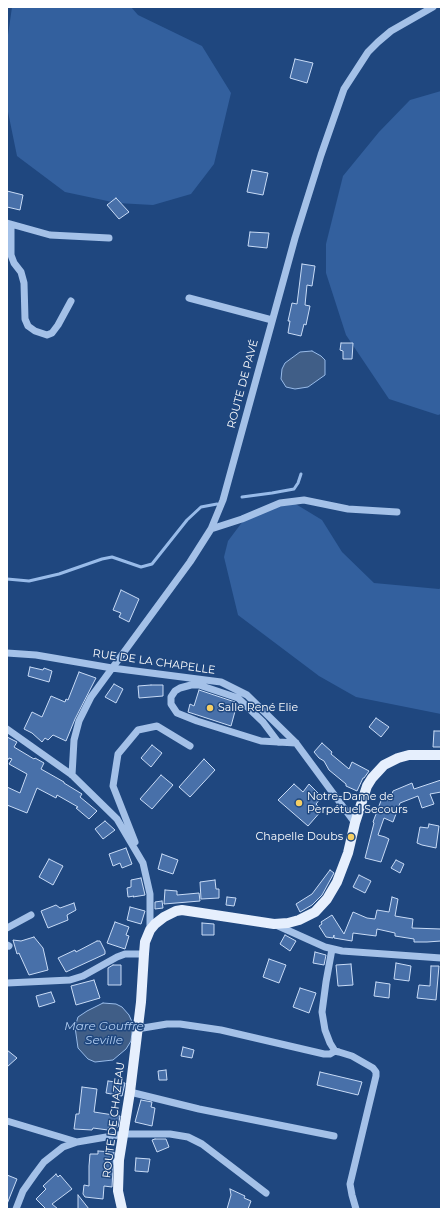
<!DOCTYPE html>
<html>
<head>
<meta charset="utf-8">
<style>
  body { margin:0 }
  #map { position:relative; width:448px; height:1216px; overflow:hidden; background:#1f477f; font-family:Montserrat,sans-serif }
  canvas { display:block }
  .frame { position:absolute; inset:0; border:8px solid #fff; pointer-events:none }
</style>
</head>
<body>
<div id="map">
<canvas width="448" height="1216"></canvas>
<div class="frame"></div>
</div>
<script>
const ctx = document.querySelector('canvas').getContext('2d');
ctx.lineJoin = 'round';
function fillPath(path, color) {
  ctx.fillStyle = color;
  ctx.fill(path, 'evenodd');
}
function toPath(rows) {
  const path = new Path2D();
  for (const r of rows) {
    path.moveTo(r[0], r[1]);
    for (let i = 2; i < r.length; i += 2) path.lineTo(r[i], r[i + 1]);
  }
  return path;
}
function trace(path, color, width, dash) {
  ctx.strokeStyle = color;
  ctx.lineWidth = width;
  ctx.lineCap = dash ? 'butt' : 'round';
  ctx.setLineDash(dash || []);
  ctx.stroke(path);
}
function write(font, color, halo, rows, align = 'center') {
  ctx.font = font + ' Montserrat,sans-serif';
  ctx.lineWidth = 3;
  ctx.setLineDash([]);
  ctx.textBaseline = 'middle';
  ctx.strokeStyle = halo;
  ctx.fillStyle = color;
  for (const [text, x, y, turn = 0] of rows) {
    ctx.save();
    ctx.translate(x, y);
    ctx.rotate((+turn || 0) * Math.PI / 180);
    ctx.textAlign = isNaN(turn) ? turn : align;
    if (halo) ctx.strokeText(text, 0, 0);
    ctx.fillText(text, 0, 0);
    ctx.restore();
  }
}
fillPath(toPath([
  [12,7,131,7,138,15,202,46,231,93,214,164,191,194,153,205,117,203,65,192,17,156,7,107,7,42],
  [441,91,441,414,438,415,389,399,346,335,326,273,326,244,343,176,379,132,410,100],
  [294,503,322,520,342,552,374,583,439,589,441,588,441,714,356,697,319,676,238,615,224,557,228,541,249,513]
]), '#33609e');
const water = toPath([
  [312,351,321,356,325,360,325,375,308,387,295,389,286,387,281,379,282,369,285,363,300,352,312,351],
  [103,1003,116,1004,122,1007,129,1015,133,1024,131,1041,126,1049,113,1060,95,1062,88,1059,78,1048,75,1027,78,1017,87,1011,103,1003]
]);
fillPath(water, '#405e87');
trace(water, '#98bbe9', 1);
trace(toPath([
  [242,497,272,493,294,489,298,483,301,474],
  [7,579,29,581,59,574,102,559,112,557,141,567,152,564,187,520,201,507,217,504]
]), '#98bbe9', 3);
const building = toPath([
  [295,59,313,63,307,83,290,78,295,59],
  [252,170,268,173,263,195,247,192,252,170],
  [7,191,23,195,20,210,7,207,7,191],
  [116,198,129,212,119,219,107,205,116,198],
  [250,232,269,233,267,248,248,246,250,232],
  [302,264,315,266,312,286,307,285,305,305,310,306,306,325,304,324,301,336,288,333,290,321,288,321,292,303,297,304,302,264],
  [341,343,353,343,352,359,343,359,343,351,340,350,341,343],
  [121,590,139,599,129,622,119,617,121,613,113,610,121,590],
  [30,667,43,670,44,668,52,671,49,682,28,676,30,667],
  [79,672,96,678,75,719,66,741,53,735,48,740,45,738,42,742,32,733,24,729,32,712,42,717,51,696,65,702,66,699,68,700,79,672],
  [114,684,123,689,116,703,105,697,114,684],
  [151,685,163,685,163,696,139,698,138,686,151,685],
  [199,690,235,702,237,704,231,726,188,712,190,704,194,706,199,690],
  [376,718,389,727,381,737,369,727,376,718],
  [434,731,441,731,441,747,433,747,434,731],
  [7,737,17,742,14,747,34,759,35,758,44,763,41,769,64,782,64,783,82,794,80,797,97,811,89,819,76,808,78,807,57,795,56,798,37,788,27,813,7,805,7,787,20,793,27,774,9,764,12,759,9,758,7,761,7,737],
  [322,743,332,752,331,754,349,769,352,762,369,771,364,778,363,778,357,791,346,786,346,784,329,770,324,761,319,758,314,752,322,743],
  [152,745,162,753,151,767,141,758,152,745],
  [204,759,215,770,190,797,179,787,204,759],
  [161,775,173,785,152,809,140,799,161,775],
  [441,780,441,792,430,794,434,804,422,808,418,796,400,803,393,822,384,818,378,835,385,837,389,839,381,862,365,858,374,823,373,822,382,798,390,801,393,791,412,783,414,789,441,780],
  [294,784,303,792,309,784,322,797,316,804,322,810,308,826,278,800,294,784],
  [105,821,115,830,103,839,95,829,105,821],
  [429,824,439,826,436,848,422,845,417,843,420,827,428,828,429,824],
  [126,848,132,864,122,868,120,863,113,866,109,854,126,848],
  [162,854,178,860,173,874,158,869,162,854],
  [49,859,63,866,53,885,39,877,49,859],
  [396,860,404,864,400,873,391,868,396,860],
  [330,870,334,873,322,895,312,905,300,912,296,904,312,894,330,870],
  [359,875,371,881,365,893,353,887,359,875],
  [141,878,145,895,133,897,134,896,128,897,127,888,131,887,131,880,141,878],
  [215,880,216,889,219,889,219,898,201,899,200,882,215,880],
  [165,890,177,891,177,895,199,893,200,901,164,904,165,890],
  [227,897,236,898,234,906,226,905,227,897],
  [392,897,398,899,395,916,413,919,412,928,441,929,441,941,427,942,414,942,414,939,395,936,395,933,377,929,376,936,353,933,352,941,334,938,334,935,333,938,326,937,319,926,322,924,321,922,332,915,344,934,353,912,367,918,375,919,377,910,389,912,392,897],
  [162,901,163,908,155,909,155,902,162,901],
  [74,903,76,910,67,915,68,920,48,928,41,911,56,905,60,908,74,903],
  [130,907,145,911,141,924,127,920,130,907],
  [115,922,129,927,126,935,129,936,125,949,107,943,115,922],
  [202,923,214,924,214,935,202,935,202,923],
  [285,935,296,941,290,951,280,944,285,935],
  [34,937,43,948,48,970,29,975,19,953,17,954,13,940,21,941,34,937],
  [97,941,100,941,105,951,105,954,66,972,58,958,75,950,76,952,97,941],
  [315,952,326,955,324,965,313,963,315,952],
  [269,959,286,965,279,983,263,977,269,959],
  [396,963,411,966,409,981,394,979,396,963],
  [351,964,353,985,338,986,336,965,351,964],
  [113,965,121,965,121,985,108,985,108,968,113,965],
  [431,966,439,966,436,1000,417,998,419,985,430,986,431,966],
  [94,980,100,998,76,1005,71,986,94,980],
  [376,982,390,984,389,998,374,996,376,982],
  [300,988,316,993,309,1013,293,1007,300,988],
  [51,992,55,1002,39,1007,36,996,51,992],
  [183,1047,194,1050,192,1058,181,1056,183,1047],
  [7,1050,17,1058,7,1067,7,1050],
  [166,1070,167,1080,159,1080,158,1071,166,1070],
  [320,1072,362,1082,358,1095,317,1085,320,1072],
  [108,1081,125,1083,122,1096,106,1093,108,1081],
  [82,1087,97,1089,94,1112,120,1116,118,1127,109,1126,108,1130,93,1128,92,1130,74,1129,76,1114,79,1114,82,1087],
  [141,1100,152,1102,151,1107,155,1108,152,1126,135,1122,141,1100],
  [155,1139,166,1139,169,1147,157,1152,152,1140,155,1139],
  [98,1151,114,1152,112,1187,104,1186,103,1199,85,1197,83,1194,84,1185,89,1186,89,1166,90,1154,98,1154,98,1151],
  [136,1158,150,1159,148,1172,135,1171,136,1158],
  [56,1174,58,1177,60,1175,72,1189,52,1204,58,1209,46,1209,36,1199,46,1189,43,1186,56,1174],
  [7,1175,17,1179,7,1204,7,1175],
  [230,1189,245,1196,244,1198,251,1201,248,1209,227,1209,231,1195,230,1189],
  [78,1195,89,1209,78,1209,78,1195]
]);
fillPath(building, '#4870a9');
trace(building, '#c8dbf6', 1);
trace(toPath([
  [7,223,50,235,109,238],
  [11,225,11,255,14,263,21,272,24,283,25,319,28,326,35,331,47,335,52,333,58,325,71,301],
  [189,298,272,320],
  [211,529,242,519,280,503,304,500,348,509,397,512],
  [7,653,36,655,112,668,221,682,247,695,296,743,355,823],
  [7,729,72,775,117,819,143,863,150,894,150,930],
  [278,742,263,722,238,698,199,685,191,685,180,688,175,691,171,697,171,704,177,713,197,721,261,741,296,743],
  [72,775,74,740,79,721,91,697,190,562,211,529,223,500,295,238,321,155,344,89,368,52,378,42,391,31,433,7],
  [135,842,113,786,118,754,138,730,157,726,190,746],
  [276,925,325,947,342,951,441,958],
  [7,928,31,915],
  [7,945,9,946],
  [332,949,326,982,322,1012,325,1030,330,1043,335,1051],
  [7,983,70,980,83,976,117,957,125,954,144,954],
  [137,1029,167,1024,180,1024,221,1030,324,1054,330,1054,335,1051,339,1052,352,1056,373,1068,376,1072,376,1076,350,1184,352,1195,356,1209],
  [130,1092,199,1109,334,1136],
  [7,1121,77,1142],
  [16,1209,23,1191,35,1174,44,1162,63,1147,77,1142,124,1134,170,1134,188,1137,202,1144,266,1193]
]), '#a4c1e8', 7);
trace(toPath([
  [122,1209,118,1191,119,1160,130,1092,141,1002,144,954,145,942,150,930,155,924,164,917,176,911,182,910,274,924,288,923,299,920,315,912,327,899,337,882,348,853,355,823,367,786,372,778,384,765,398,758,409,755,441,755]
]), '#e6effd', 10);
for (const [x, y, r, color] of [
  [210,708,4,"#f6cf64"],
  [299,803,4,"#f6cf64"],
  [351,837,4,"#f6cf64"]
]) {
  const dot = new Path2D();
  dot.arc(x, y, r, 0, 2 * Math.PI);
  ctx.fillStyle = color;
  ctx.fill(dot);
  trace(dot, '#1f477f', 1.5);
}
write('11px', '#fff', '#1f477f', [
  ["ROUTE DE PAVÉ",243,384,-75],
  ["RUE DE LA CHAPELLE",154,662,8],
  ["ROUTE DE CHAZEAU",114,1120,-83]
]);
write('11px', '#fff', '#1f477f', [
  ["Salle René Elie",218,708],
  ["Notre-Dame de",307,797],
  ["Perpétuel Secours",307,810],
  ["Chapelle Doubs",343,837,"right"]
], 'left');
write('italic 12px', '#afcbef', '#1f477f', [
  ["Mare Gouffre",104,1026],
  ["Seville",104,1040]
]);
</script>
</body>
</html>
